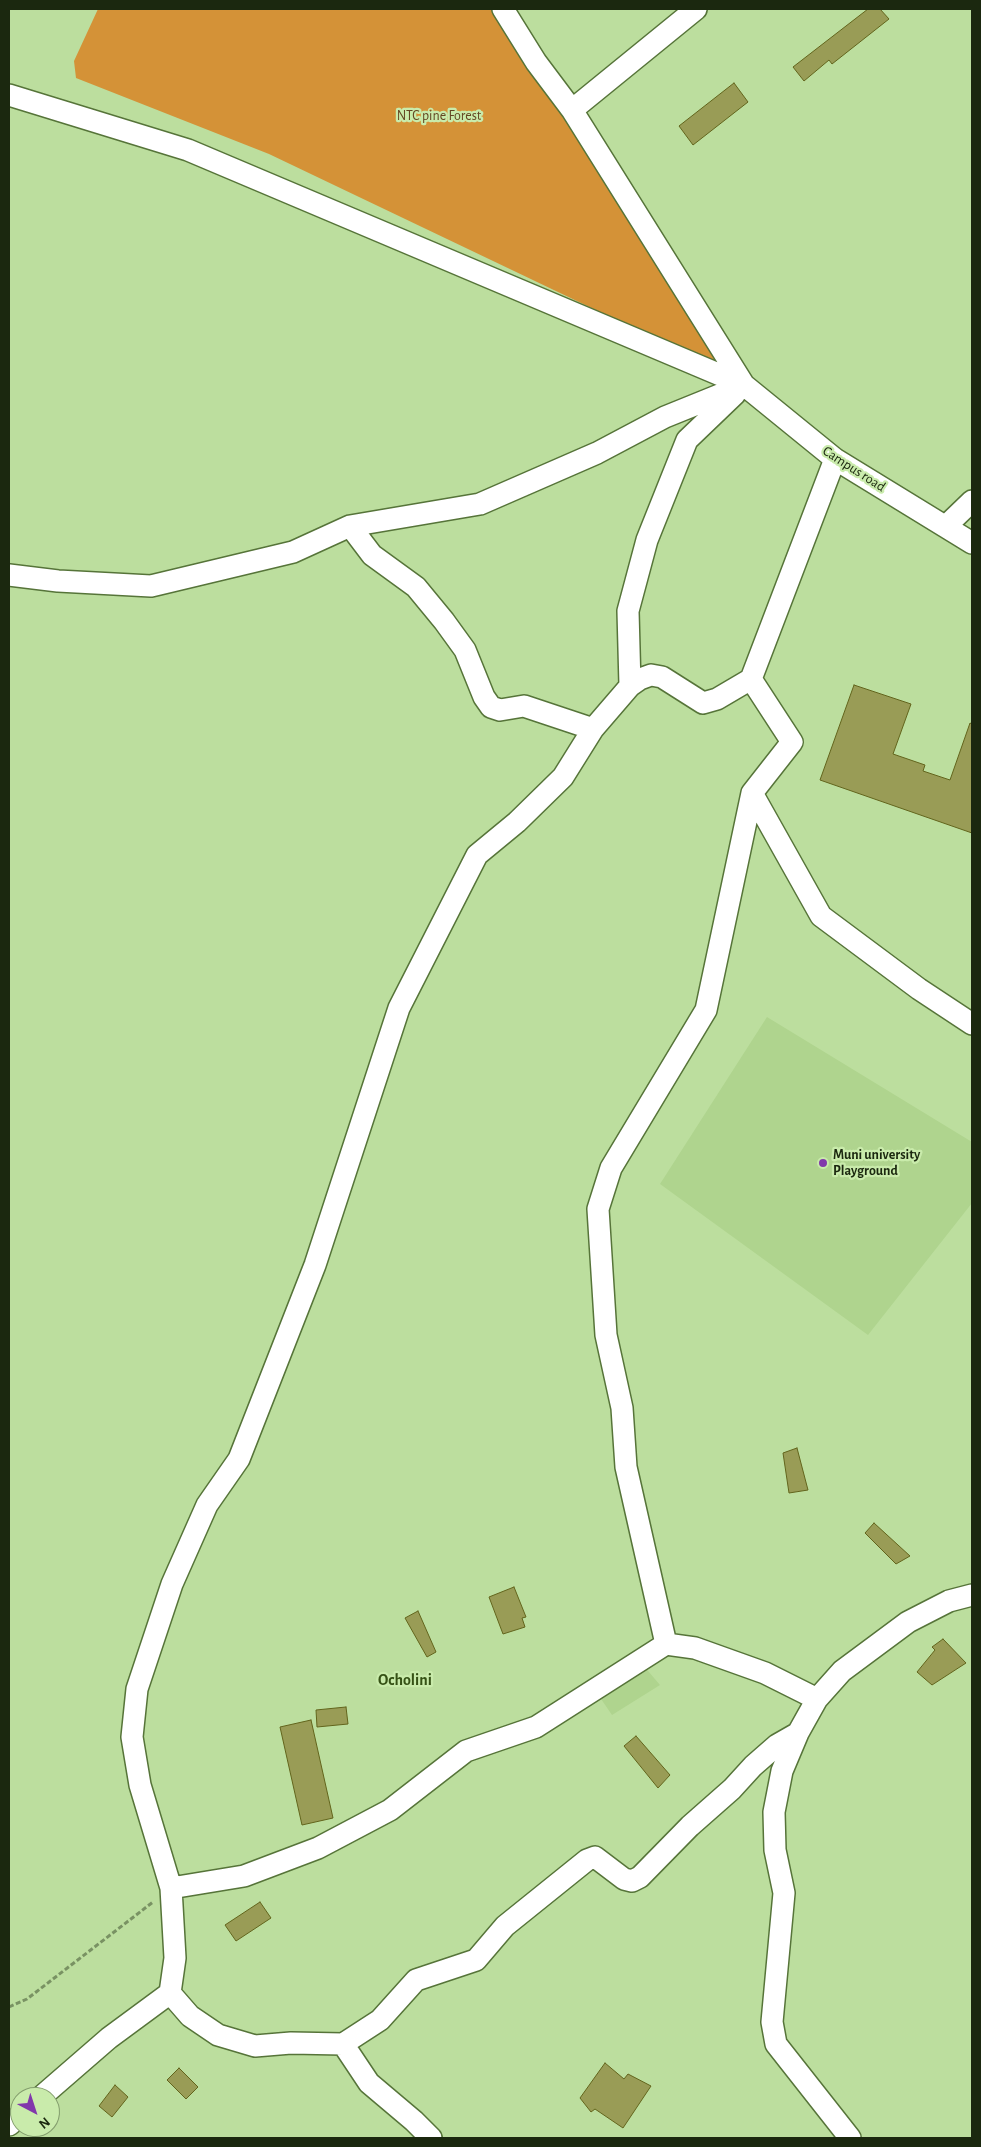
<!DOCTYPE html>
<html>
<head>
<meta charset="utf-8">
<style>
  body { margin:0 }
  #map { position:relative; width:981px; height:2147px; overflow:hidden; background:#bcde9e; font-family:"Alegreya Sans",sans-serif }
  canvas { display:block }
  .frame { position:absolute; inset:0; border:10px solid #1b280f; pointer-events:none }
  .north { position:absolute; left:10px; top:2087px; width:50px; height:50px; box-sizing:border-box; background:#c9ebab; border:1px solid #839d6d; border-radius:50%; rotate:140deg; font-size:14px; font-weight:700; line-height:20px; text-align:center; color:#1b280f }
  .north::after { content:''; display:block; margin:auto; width:18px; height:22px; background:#8138ab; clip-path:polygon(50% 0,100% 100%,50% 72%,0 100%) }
</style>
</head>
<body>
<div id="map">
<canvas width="981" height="2147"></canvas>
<div class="frame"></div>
<div class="north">N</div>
</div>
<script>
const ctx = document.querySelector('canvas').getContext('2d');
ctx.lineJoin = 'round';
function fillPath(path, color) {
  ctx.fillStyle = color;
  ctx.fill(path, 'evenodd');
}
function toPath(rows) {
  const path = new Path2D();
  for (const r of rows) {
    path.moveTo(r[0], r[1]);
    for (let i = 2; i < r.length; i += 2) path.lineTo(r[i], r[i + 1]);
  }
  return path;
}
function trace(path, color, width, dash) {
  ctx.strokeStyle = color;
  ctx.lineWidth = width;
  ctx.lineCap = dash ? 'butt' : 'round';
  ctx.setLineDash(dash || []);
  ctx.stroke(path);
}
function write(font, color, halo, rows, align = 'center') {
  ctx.font = font + ' "Alegreya Sans",sans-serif';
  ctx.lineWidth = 4.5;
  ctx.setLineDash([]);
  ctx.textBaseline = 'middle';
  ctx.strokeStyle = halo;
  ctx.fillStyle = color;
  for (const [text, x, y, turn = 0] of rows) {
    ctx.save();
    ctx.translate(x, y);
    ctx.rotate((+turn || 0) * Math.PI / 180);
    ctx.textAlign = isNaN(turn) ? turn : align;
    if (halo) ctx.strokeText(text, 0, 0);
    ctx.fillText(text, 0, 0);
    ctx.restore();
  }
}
fillPath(toPath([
  [767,1017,972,1142,972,1203,868,1335,660,1184],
  [643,1665,660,1685,612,1715,599,1696]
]), '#afd48e');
fillPath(toPath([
  [98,9,497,9,736,377,269,154,76,78,74,61]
]), '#d49237');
const building = toPath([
  [868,9,880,9,889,19,832,64,829,60,804,81,793,67,868,9],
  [734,83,748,102,693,145,679,126,734,83],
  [854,685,911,704,893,754,925,765,923,771,950,780,970,723,972,724,972,833,820,780,854,685],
  [797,1448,808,1490,789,1493,783,1453,797,1448],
  [874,1523,910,1556,896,1564,865,1533,874,1523],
  [514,1587,526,1617,522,1618,525,1627,503,1634,489,1597,514,1587],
  [418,1611,436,1652,427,1657,405,1618,418,1611],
  [943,1639,966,1663,932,1685,917,1672,935,1650,932,1647,943,1639],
  [346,1707,348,1724,317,1727,316,1710,346,1707],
  [311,1720,333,1818,302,1825,280,1727,311,1720],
  [636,1736,670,1775,658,1788,624,1746,636,1736],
  [260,1902,271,1918,236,1941,225,1925,260,1902],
  [605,2063,624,2079,628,2074,651,2086,623,2128,595,2109,591,2112,580,2098,605,2063],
  [179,2068,198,2087,186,2099,167,2080,179,2068],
  [115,2085,128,2097,112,2117,99,2106,115,2085]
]);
fillPath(building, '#999c56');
trace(building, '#62641c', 1);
const minor = toPath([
  [503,9,536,62,572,110],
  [696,9,572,110,744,385],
  [9,95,188,150,744,385,835,459,972,543],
  [350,526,372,555,416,587,444,621,465,650,484,697,491,707,500,710,524,706,593,729],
  [946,526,972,501],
  [9,575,58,581,151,586,293,552,350,526,480,504,597,453,665,417,744,385],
  [630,686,628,611,647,540,687,440,735,394],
  [752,793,821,916,919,989,972,1024],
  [666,1644,626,1467,622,1408,606,1335,598,1209,611,1168,706,1010,752,793,792,742,751,679,835,459],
  [171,1888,140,1785,132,1737,137,1689,172,1584,207,1505,239,1459,315,1265,399,1008,477,855,517,822,563,777,593,729,630,686,640,679,651,675,662,677,703,703,717,699,751,679],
  [170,1993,190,2016,218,2035,255,2046,291,2043,343,2044,380,2020,416,1980,476,1960,505,1926,587,1860,595,1857,624,1879,632,1881,640,1877,690,1826,732,1789,753,1766,777,1745,798,1733],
  [343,2044,369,2083,414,2121,431,2138],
  [41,2097,109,2038,170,1993,175,1958,171,1888,244,1876,318,1848,390,1810,466,1751,536,1727,666,1644,695,1648,765,1673,817,1699],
  [9,2125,20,2116],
  [850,2138,776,2044,772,2022,784,1893,775,1850,774,1812,782,1771,798,1733,817,1699,842,1671,908,1622,949,1601,972,1595]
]);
trace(minor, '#567439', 24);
trace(toPath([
  [9,2007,27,1999,153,1902]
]), '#799263', 3, [5, 2.5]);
trace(minor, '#fff', 21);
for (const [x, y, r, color] of [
  [823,1163,5,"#8138ab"]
]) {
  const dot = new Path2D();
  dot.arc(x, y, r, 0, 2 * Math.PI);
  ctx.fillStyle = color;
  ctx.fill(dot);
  trace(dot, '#c9ebab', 2);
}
write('14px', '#634622', '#c9ebab', [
  ["NTC pine Forest",439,116]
]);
write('14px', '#1b280f', '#c9ebab', [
  ["Campus road",854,469,33]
]);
write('bold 14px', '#1b280f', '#c9ebab', [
  ["Muni university",833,1155],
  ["Playground",833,1171]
], 'left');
write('bold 16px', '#355115', '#c9ebab', [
  ["Ocholini",405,1680]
]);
</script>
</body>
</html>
